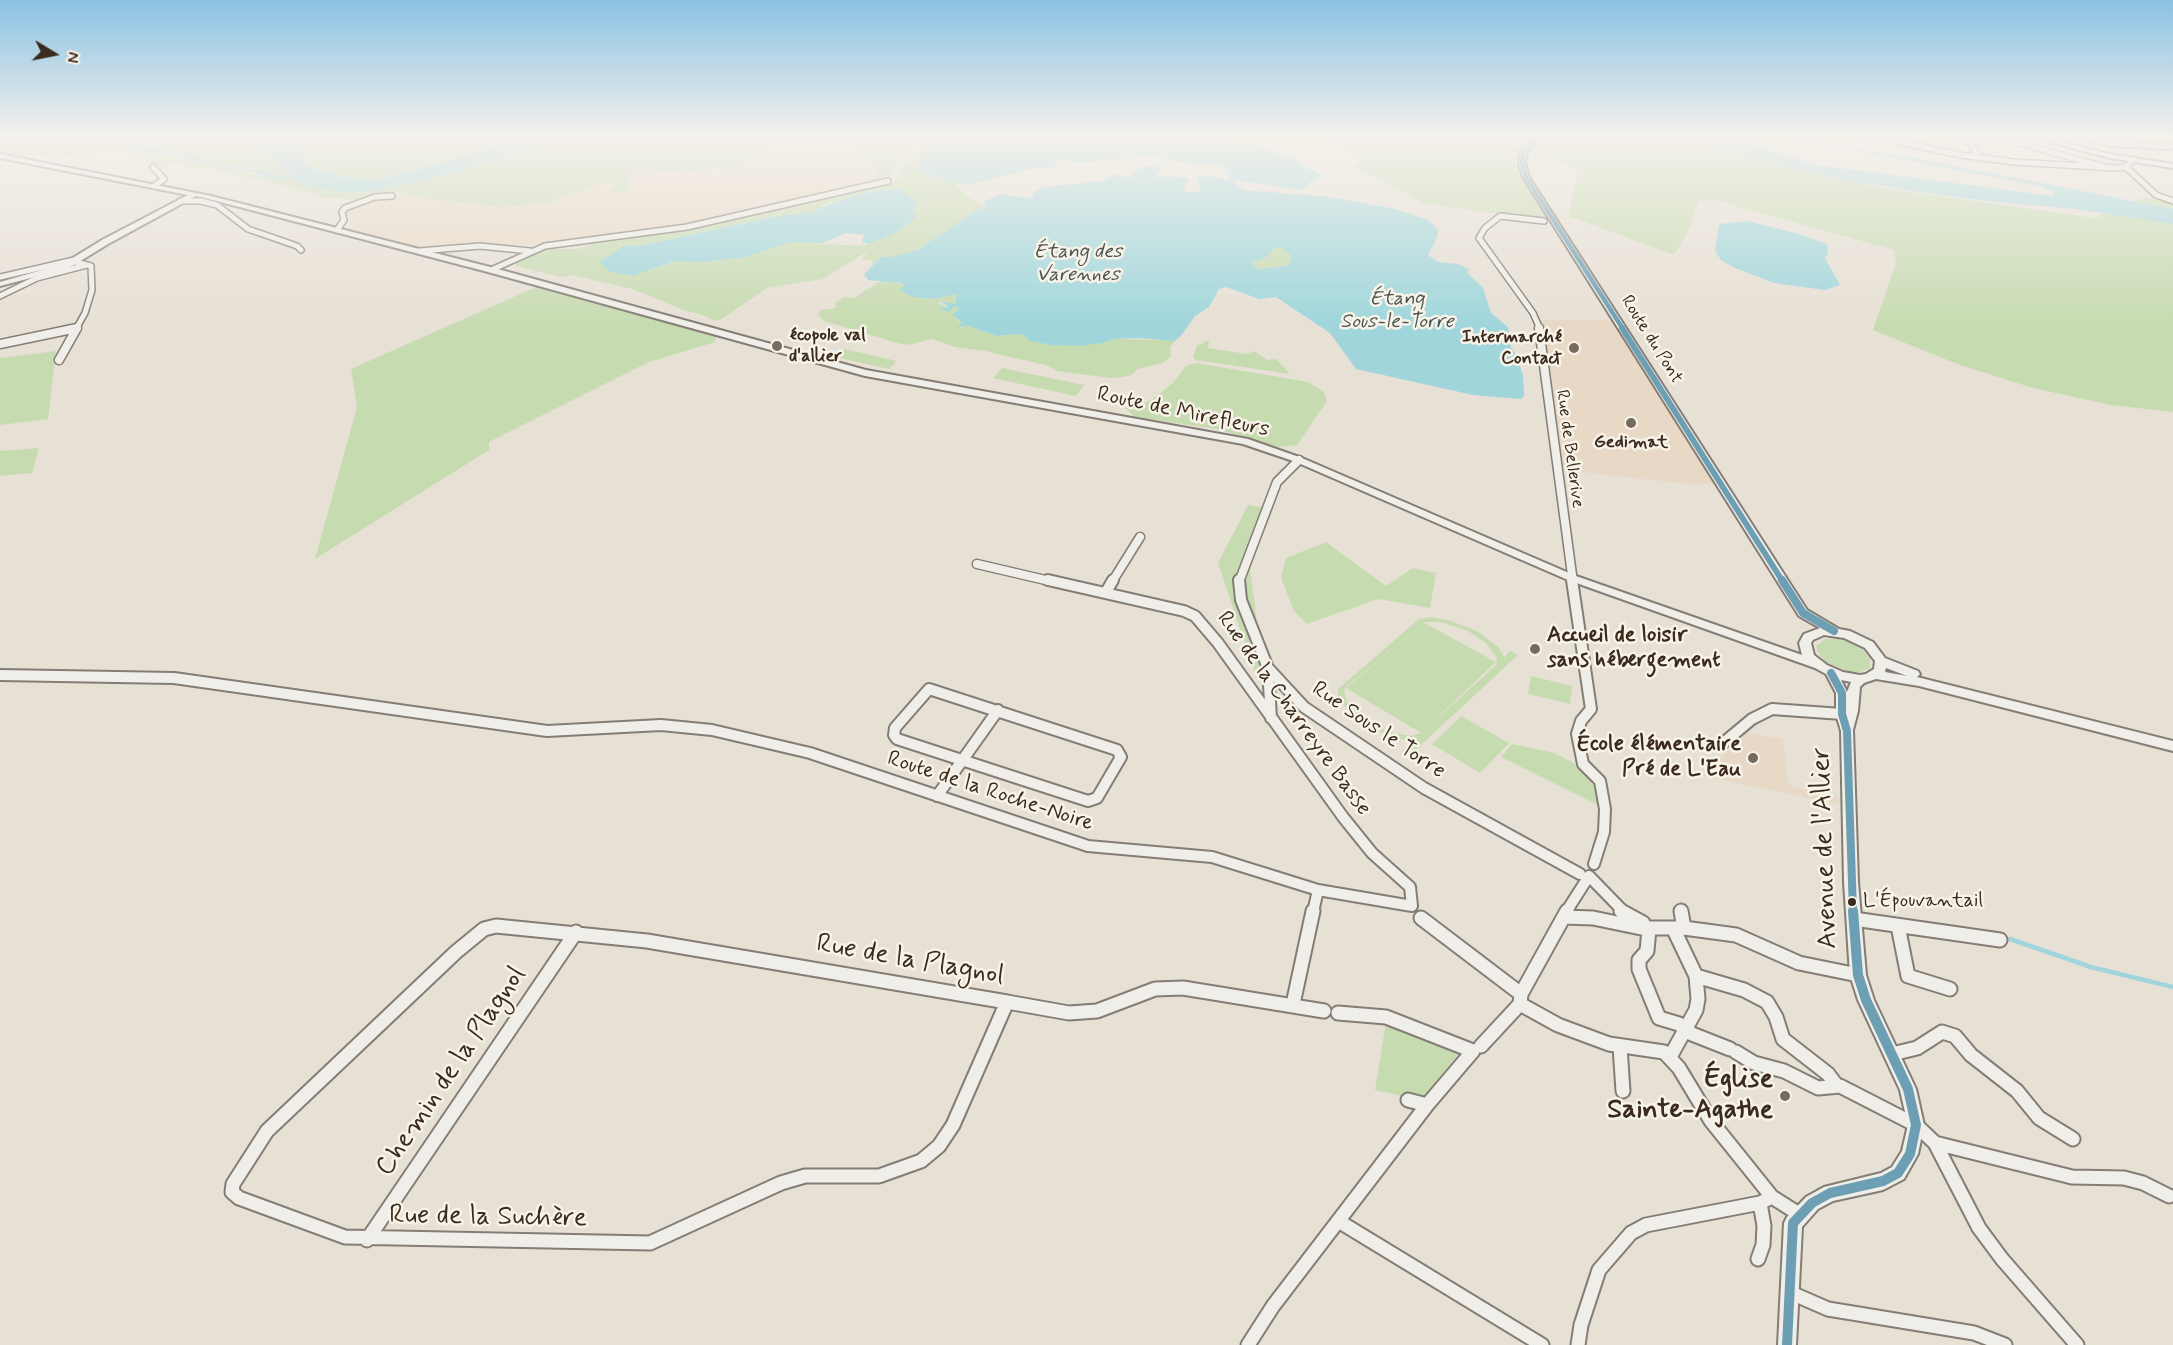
<!DOCTYPE html>
<html>
<head>
<meta charset="utf-8">
<style>
  body { margin:0 }
  #map { position:relative; width:2173px; height:1345px; overflow:hidden; background:#e7e0d5; font-family:Mynerve,sans-serif }
  canvas { display:block }
  .north { position:absolute; left:24px; top:24px; width:60px; height:60px; -webkit-text-stroke:4px #f7f3e8; paint-order:stroke; rotate:100deg; font-size:16px; font-weight:700; line-height:24px; text-align:center; color:#3b2a1e }
  .north::after { content:''; display:block; margin:auto; width:21px; height:27px; background:#3b2a1e; clip-path:polygon(50% 0,100% 100%,50% 72%,0 100%) }
</style>
</head>
<body>
<div id="map">
<canvas width="2173" height="1345"></canvas>
<div class="north">N</div>
</div>
<script>
const ctx = document.querySelector('canvas').getContext('2d');
ctx.lineJoin = 'round';
function fillPath(path, color) {
  ctx.fillStyle = color;
  ctx.fill(path, 'evenodd');
}
function toPath(rows) {
  const path = new Path2D();
  for (const r of rows) {
    path.moveTo(r[0], r[1]);
    for (let i = 2; i < r.length; i += 2) path.lineTo(r[i], r[i + 1]);
  }
  return path;
}
function trace(path, color, width, dash) {
  ctx.strokeStyle = color;
  ctx.lineWidth = width;
  ctx.lineCap = dash ? 'butt' : 'round';
  ctx.setLineDash(dash || []);
  ctx.stroke(path);
}
function write(font, color, halo, rows, align = 'center') {
  ctx.font = font + ' Mynerve,sans-serif';
  ctx.lineWidth = 5;
  ctx.setLineDash([]);
  ctx.textBaseline = 'middle';
  ctx.strokeStyle = halo;
  ctx.fillStyle = color;
  for (const [text, x, y, turn = 0] of rows) {
    ctx.save();
    ctx.translate(x, y);
    ctx.rotate((+turn || 0) * Math.PI / 180);
    ctx.textAlign = isNaN(turn) ? turn : align;
    if (halo) ctx.strokeText(text, 0, 0);
    ctx.fillText(text, 0, 0);
    ctx.restore();
  }
}
fillPath(toPath([
  [828,136,842,136,879,175,871,182,850,188,676,227,548,243,515,245,471,243,419,248,350,230,349,218,345,211,396,194,472,205,526,206,545,204,601,183,616,183,610,191,630,191,629,173,641,169,688,174,721,166,724,169,745,166,744,161,754,160,765,148,803,144],
  [1541,320,1614,320,1715,484,1680,483,1561,470],
  [1746,733,1783,739,1788,785,1839,797,1839,804,1702,776]
]), '#e8d9c6');
fillPath(toPath([
  [0,136,242,136,293,175,276,176,271,172,250,170,169,150,116,149,139,150,220,166,271,179,293,179,304,186,345,192,372,191,442,176,528,150,553,136,828,136,803,144,765,148,765,162,745,161,746,166,724,169,721,166,688,174,641,169,629,173,630,191,610,192,615,183,601,183,545,204,499,207,420,198,395,192,361,200,318,197,321,196,276,184,213,170,186,167,188,164,175,163,157,167,139,156,115,152,59,157,0,153],
  [299,136,529,136,382,179,347,178,314,168,300,155,289,139],
  [842,136,899,136,915,140,913,149,889,177,871,182,879,175],
  [919,136,937,136,941,142,924,156,916,171,956,184,966,196,987,208,977,210,917,250,891,257,881,257,873,264,872,261,862,259,868,251,823,279,767,288,720,320,713,320,703,315,686,311,632,289,572,275,562,277,515,266,518,261,543,249,579,249,600,241,692,228,892,183,903,175,898,172,919,143],
  [880,190,914,206,901,230,862,246,791,242,746,257,703,262,674,261,648,271,624,246,644,245,782,215,813,212,829,203],
  [1330,136,1534,136,1518,151,1516,163,1545,217,1510,216,1423,203,1351,165,1363,159,1345,150,1343,142],
  [1555,136,1679,136,1878,187,2094,218,2146,197,2173,204,2173,412,2111,405,2033,388,1960,365,1873,330,1896,263,1894,250,1714,200,1698,202,1690,228,1674,255,1569,216,1578,167,1533,155,1535,149],
  [1281,247,1290,255,1291,261,1286,266,1258,269,1250,263,1264,258,1274,248],
  [889,281,904,285,902,292,914,297,933,299,957,294,955,304,941,301,939,303,949,308,938,308,947,312,953,306,958,307,957,320,962,323,959,329,965,325,997,336,1022,334,1030,341,1051,345,1103,343,1114,339,1176,340,1170,347,1171,356,1163,363,1137,369,1132,375,1123,377,1110,378,1057,371,1049,366,985,351,955,347,932,339,907,345,897,343,825,321,818,315,820,310,836,308,835,303,844,297,854,298,879,282],
  [536,287,716,336,715,342,649,362,489,442,489,450,315,559,357,407,351,369],
  [1209,340,1208,348,1247,354,1254,351,1267,360,1276,359,1290,374,1195,360,1193,357,1197,346],
  [844,349,897,361,889,369,835,357],
  [56,351,48,419,0,425,0,358],
  [1196,363,1308,382,1324,392,1327,401,1297,445,1278,447,1217,429,1135,417,1125,408,1140,406,1153,399,1173,383,1186,366],
  [1002,368,1084,385,1076,396,993,378],
  [39,448,32,473,0,476,0,451],
  [1248,505,1273,509,1250,568,1263,669,1254,670,1218,563],
  [1326,542,1386,586,1413,568,1436,573,1430,608,1378,599,1307,624,1294,611,1281,578,1286,558],
  [1430,617,1448,620,1477,631,1499,648,1504,657,1510,651,1518,655,1409,756,1402,751,1412,741,1392,737,1367,726,1349,712,1338,697,1338,689,1419,619],
  [1423,622,1440,622,1468,631,1486,643,1497,658,1496,665,1421,733,1496,662],
  [1420,625,1346,688,1421,733,1410,736,1390,732,1370,723,1347,702,1344,691,1346,687],
  [1825,639,1842,639,1860,647,1870,658,1870,668,1858,673,1850,672,1825,662,1817,651,1816,646],
  [1531,676,1572,686,1570,704,1528,694],
  [1461,716,1509,743,1480,773,1432,744],
  [1512,744,1554,753,1574,763,1595,787,1598,805,1501,757],
  [1386,1023,1460,1052,1420,1100,1375,1090]
]), '#c7dbb1');
fillPath(toPath([
  [242,136,299,136,289,139,298,145,300,155,314,168,347,178,382,179,529,136,553,136,528,150,442,176,372,191,345,192,304,186,292,179,271,179,258,173,139,150,113,149,136,147,169,150,250,170,272,172,276,176,293,175],
  [937,136,1190,136,1224,143,1254,144,1267,147,1271,152,1281,153,1323,176,1313,180,1303,190,1236,180,1233,182,1244,190,1330,197,1396,209,1428,220,1437,228,1438,235,1428,255,1438,262,1458,264,1469,269,1467,272,1483,288,1491,313,1508,327,1511,347,1517,356,1523,376,1524,396,1521,399,1473,395,1356,369,1330,333,1276,297,1259,299,1226,287,1219,289,1209,307,1195,316,1180,337,1174,341,1140,338,1114,339,1103,343,1079,346,1051,345,1030,341,1022,334,997,336,965,325,957,329,962,323,952,314,958,311,958,307,953,307,949,312,937,309,949,307,939,301,955,304,957,294,933,299,914,297,902,292,900,289,904,285,901,283,868,280,864,274,881,257,891,257,917,250,977,210,987,208,983,203,985,201,1001,194,1028,198,1032,197,1034,191,1046,187,1102,181,1111,177,1112,174,1129,177,1138,168,1160,164,1155,170,1166,165,1155,176,1189,178,1183,190,1186,192,1201,192,1197,178,1214,176,1226,180,1231,178,1222,164,1197,165,1152,156,1076,163,1059,159,1055,160,1058,167,1034,168,975,183,956,184,916,171,924,156,940,142],
  [1281,247,1290,255,1291,261,1286,266,1258,269,1251,263,1267,257,1274,248],
  [1672,136,1725,136,1818,165,2052,196,2054,192,2040,186,1775,136,1904,156,2173,209,2173,224,2076,209,1988,201,1905,190,1813,174],
  [900,189,918,203,912,208,917,216,901,230,869,244,862,242,864,235,846,233,822,243,791,242,746,257,703,262,674,261,633,276,609,271,599,262,624,246,644,245,782,215,813,212,840,200,880,190],
  [1748,221,1802,235,1827,244,1828,253,1825,258,1840,285,1825,290,1774,283,1735,268,1721,260,1715,251,1719,224]
]), '#a0d6db');
trace(toPath([
  [2010,939,2091,967,2173,987]
]), '#a0d6db', 4.5);
const streetFar3 = toPath([
  [1871,136,1961,155,2014,162,2117,168,2126,167,2133,160],
  [1966,136,1979,158],
  [1995,136,2101,166],
  [2072,136,2115,144,2173,147],
  [153,167,164,179,154,186],
  [2126,167,2156,195,2173,201],
  [181,201,201,201,217,205,248,229,297,246,301,250],
  [337,230,344,220,342,212,345,208,375,197,392,196],
  [419,251,480,246,530,251],
  [75,262,91,266,92,290,85,313,76,329],
  [491,270,545,246,687,227,888,181],
  [0,277,74,260],
  [0,296,37,278,87,265],
  [71,329,77,328],
  [1540,329,1533,313,1479,238,1485,228,1500,216,1544,221]
]);
const streetFar2 = toPath([
  [1539,328,1573,582],
  [0,344,77,328],
  [59,360,77,328],
  [977,564,1054,582],
  [1112,582,1140,537],
  [1239,582,1277,482,1299,460]
]);
const streetFar1 = toPath([
  [1239,580,1241,600,1268,668,1304,707,1424,788,1580,874],
  [1572,580,1591,709,1581,721,1577,734,1583,764,1600,781,1605,809,1604,832,1594,864],
  [1106,592,1113,580],
  [1268,669,1271,718],
  [0,675,174,678,547,731,661,725,712,730,810,753,1088,846,1212,857,1318,890,1412,906,1410,887,1372,853,1343,817,1218,643,1195,616,1184,611,1048,580],
  [929,689,1117,750,1121,757,1097,798,1088,801,897,739,894,735,895,728,929,689],
  [1722,744,1752,719,1772,709,1842,714],
  [937,796,998,710],
  [1313,912,1318,890],
  [1566,912,1589,876,1624,912]
]);
const street = toPath([
  [1621,911,1643,923],
  [1681,911,1684,928],
  [1564,917,1593,918,1641,928,1684,928,1736,935,1799,963,1858,975],
  [1421,918,1521,994],
  [1854,919,2000,940],
  [496,926,647,941,1007,1002,953,1125,939,1146,921,1161,879,1176,805,1176,781,1183,650,1243,345,1237,239,1198,232,1192,233,1184,267,1131,456,952,484,929,496,926],
  [1898,926,1908,976,1950,989],
  [1649,929,1647,951,1639,960,1639,969,1659,1018,1679,1024,1692,1034,1730,1049],
  [1696,976,1744,990,1767,1002,1776,1017,1783,1039,1828,1074,1837,1086],
  [1007,1002,1069,1013,1097,1011,1155,989,1183,988,1324,1011],
  [1293,1004,1313,911],
  [1520,1004,1558,1025,1609,1044,1664,1052,1679,1068,1711,1121,1772,1197,1799,1214],
  [1481,1046,1520,1004,1521,994,1567,911],
  [1620,1047,1623,1091],
  [1736,1052,1754,1063,1784,1071,1818,1088,1840,1086,1916,1125,1935,1143,2072,1177,2124,1178,2143,1183,2169,1196],
  [1892,1054,1917,1048,1942,1032,1955,1036,1971,1055,2017,1091,2039,1118,2073,1139],
  [1670,1057,1696,1010,1698,999,1696,976,1674,930],
  [1408,1100,1427,1105],
  [1935,1143,1979,1228,2002,1259,2077,1345],
  [1340,1222,1542,1345],
  [367,1240,576,932],
  [1758,1259,1763,1245,1764,1226,1760,1203],
  [1789,1292,1828,1309,1974,1333,2005,1345],
  [1248,1345,1273,1306,1427,1105,1473,1051,1386,1017,1338,1013],
  [1578,1345,1581,1325,1599,1270,1631,1233,1646,1225,1760,1203,1772,1197]
]);
const secondary = toPath([
  [1537,136,1544,136,1527,152,1525,163,1529,177,1807,610,1839,629,1850,631,1873,642,1885,658,1918,671,1920,674,1917,677,2173,741,2173,751,1919,686,1876,679,1864,683,1860,687,1858,711,1853,730,1858,882,1866,975,1874,1000,1916,1089,1924,1125,1918,1154,1904,1179,1883,1190,1833,1201,1818,1209,1802,1227,1796,1345,1778,1345,1784,1223,1787,1217,1806,1197,1824,1187,1881,1173,1892,1167,1902,1151,1908,1125,1900,1090,1858,1000,1850,975,1844,882,1841,731,1836,714,1836,693,1826,674,1815,668,1568,580,1296,462,1243,444,865,376,488,272,209,199,196,196,108,244,69,268,0,286,0,282,63,264,102,240,188,195,0,158,0,154,211,196,494,268,866,370,1248,439,1302,458,1576,576,1802,655,1799,643,1804,634,1820,628,1799,616,1523,177,1519,163,1521,151,1537,136],
  [1824,635,1844,638,1865,648,1875,661,1874,669,1866,674,1860,675,1843,672,1827,665,1814,655,1811,643,1813,640,1824,635],
  [1886,668,1907,676,1885,672,1886,668],
  [1841,680,1851,682,1847,692,1841,680],
  [2027,136,2037,136,2110,154,2173,164,2173,168,2110,158,2027,136]
]);
trace(streetFar3, '#837d75', 8);
trace(streetFar2, '#837d75', 11);
trace(streetFar1, '#837d75', 14);
trace(street, '#837d75', 17);
trace(secondary, '#837d75', 4);
trace(streetFar3, '#f0eee9', 5);
trace(streetFar2, '#f0eee9', 8);
trace(streetFar1, '#f0eee9', 10);
trace(street, '#f0eee9', 13);
fillPath(secondary, '#f0eee9');
trace(toPath([
  [1541,136,1524,151,1522,163,1526,177,1623,329]
]), '#6d9fb4', 4.5);
trace(toPath([
  [1622,328,1783,582]
]), '#6d9fb4', 6);
trace(toPath([
  [1782,580,1803,613,1834,631],
  [1831,673,1842,693,1842,714,1847,731,1853,912]
]), '#6d9fb4', 8);
trace(toPath([
  [1787,1345,1793,1223,1812,1203,1830,1193,1883,1181,1898,1173,1910,1154,1916,1125,1908,1089,1866,1000,1858,975,1853,911]
]), '#6d9fb4', 10);
const sky = ctx.createLinearGradient(0, 0, 0, 324);
sky.addColorStop(0, '#8bc2e3');
sky.addColorStop(0.42, '#f4f1ec');
sky.addColorStop(1, '#f4f1ec00');
ctx.fillStyle = sky;
ctx.fillRect(0, 0, 2173, 324);
for (const [x, y, r, color] of [
  [777,346,6,"#776a5e"],
  [1574,348,6,"#776a5e"],
  [1631,423,6,"#776a5e"],
  [1535,649,6,"#776a5e"],
  [1753,758,6,"#776a5e"],
  [1852,902,5,"#3b2a1e"],
  [1785,1096,6,"#776a5e"]
]) {
  const dot = new Path2D();
  dot.arc(x, y, r, 0, 2 * Math.PI);
  ctx.fillStyle = color;
  ctx.fill(dot);
  trace(dot, '#f7f3e8', 2);
}
write('bold 18px', '#3b2a1e', '#f7f3e8', [
  ["écopole val",789,336],
  ["d'allier",789,357],
  ["Intermarché",1562,338,"right"],
  ["Contact",1562,359,"right"],
  ["Gedimat",1631,443,"center"]
], 'left');
write('18px', '#3b2a1e', '#f7f3e8', [
  ["Route du Pont",1651,340,58],
  ["Rue de Bellerive",1569,449,82]
]);
write('italic 20px', '#4d544e', '#f7f3e8', [
  ["Étang des",1078,253],
  ["Varennes",1078,276],
  ["Étang",1397,300],
  ["Sous-le-Torre",1397,323]
]);
write('20px', '#3b2a1e', '#f7f3e8', [
  ["L'Épouvantail",1863,902]
], 'left');
write('22px', '#3b2a1e', '#f7f3e8', [
  ["Route de Mirefleurs",1183,413,12],
  ["Rue de la Charreyre Basse",1293,714,54],
  ["Rue Sous le Torre",1378,731,34],
  ["Route de la Roche-Noire",990,792,18]
]);
write('bold 22px', '#3b2a1e', '#f7f3e8', [
  ["Accueil de loisir",1547,636],
  ["sans hébergement",1547,661],
  ["École élémentaire",1741,745,"right"],
  ["Pré de L'Eau",1741,770,"right"]
], 'left');
write('27px', '#3b2a1e', '#f7f3e8', [
  ["Avenue de l'Allier",1826,848,-92],
  ["Rue de la Plagnol",910,961,10],
  ["Chemin de la Plagnol",452,1072,-56],
  ["Rue de la Suchère",488,1218,1]
]);
write('bold 27px', '#3b2a1e', '#f7f3e8', [
  ["Église",1773,1080],
  ["Sainte-Agathe",1773,1111]
], 'right');
</script>
</body>
</html>
